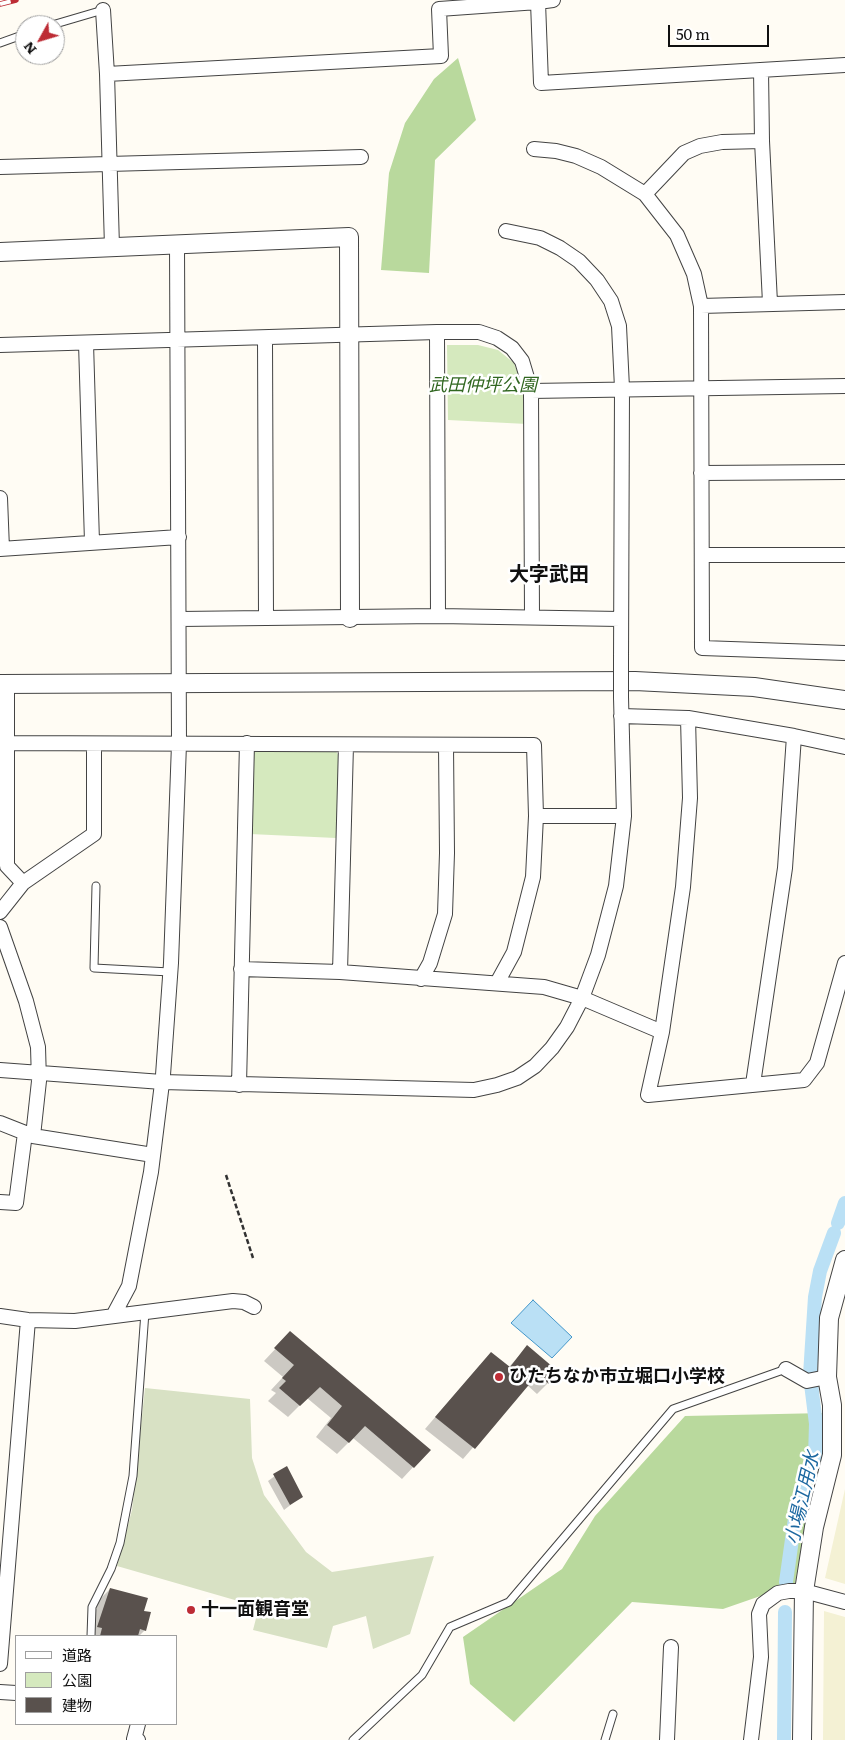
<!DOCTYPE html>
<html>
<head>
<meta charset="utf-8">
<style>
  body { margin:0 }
  #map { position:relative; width:845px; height:1740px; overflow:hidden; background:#fffcf4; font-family:Literata,"Noto Sans JP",serif }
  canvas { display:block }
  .legend { position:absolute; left:15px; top:1635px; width:162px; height:90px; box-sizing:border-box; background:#fff; border:1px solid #9f9f9f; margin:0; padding:6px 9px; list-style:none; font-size:15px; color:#101010 }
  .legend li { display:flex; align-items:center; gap:10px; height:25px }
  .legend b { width:25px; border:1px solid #9f9f9f }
  .north { position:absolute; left:15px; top:15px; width:50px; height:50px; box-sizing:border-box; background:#fff; border:1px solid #9f9f9f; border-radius:50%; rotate:231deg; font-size:14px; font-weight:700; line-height:20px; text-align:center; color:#101010 }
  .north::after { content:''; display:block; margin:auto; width:18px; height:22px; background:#bd2c35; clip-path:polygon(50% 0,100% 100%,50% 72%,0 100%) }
  .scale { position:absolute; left:668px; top:25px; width:101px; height:22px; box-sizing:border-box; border:2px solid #101010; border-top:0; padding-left:6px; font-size:15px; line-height:18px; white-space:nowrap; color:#101010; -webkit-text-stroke:4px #fff; paint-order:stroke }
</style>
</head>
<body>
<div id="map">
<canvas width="845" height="1740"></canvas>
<ul class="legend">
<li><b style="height:6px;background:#fff"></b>道路</li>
<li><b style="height:14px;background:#d5e9be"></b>公園</li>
<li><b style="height:14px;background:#59514d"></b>建物</li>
</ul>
<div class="north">N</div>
<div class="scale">50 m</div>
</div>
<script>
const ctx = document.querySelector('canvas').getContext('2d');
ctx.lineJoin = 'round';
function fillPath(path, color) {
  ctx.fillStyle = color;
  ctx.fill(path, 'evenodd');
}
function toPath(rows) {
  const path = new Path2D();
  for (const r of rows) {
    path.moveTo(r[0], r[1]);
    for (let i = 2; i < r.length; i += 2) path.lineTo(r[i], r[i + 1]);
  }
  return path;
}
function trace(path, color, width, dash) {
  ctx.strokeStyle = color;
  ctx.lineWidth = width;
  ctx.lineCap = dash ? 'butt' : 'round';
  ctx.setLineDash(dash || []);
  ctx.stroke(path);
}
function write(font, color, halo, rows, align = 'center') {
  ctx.font = font + ' Literata,"Noto Sans JP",serif';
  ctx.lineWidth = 5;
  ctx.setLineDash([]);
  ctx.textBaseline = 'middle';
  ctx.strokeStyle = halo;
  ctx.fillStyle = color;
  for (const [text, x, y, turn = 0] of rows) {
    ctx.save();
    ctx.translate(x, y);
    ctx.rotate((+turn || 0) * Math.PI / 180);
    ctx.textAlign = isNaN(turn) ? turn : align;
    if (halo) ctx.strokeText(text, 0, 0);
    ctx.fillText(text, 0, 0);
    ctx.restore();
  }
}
fillPath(toPath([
  [845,1489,845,1584,825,1578],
  [824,1611,845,1617,845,1740,823,1740]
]), '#f4f1d4');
fillPath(toPath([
  [447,345,478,345,498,350,514,363,526,394,527,424,448,420],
  [335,750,339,756,336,838,250,834,252,752]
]), '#d5e9be');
fillPath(toPath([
  [458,58,476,120,435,160,429,273,381,270,389,173,405,123,434,79],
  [825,1413,795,1584,723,1609,632,1602,514,1722,470,1684,463,1637,562,1569,595,1516,685,1416]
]), '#b9d99d');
fillPath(toPath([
  [145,1388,250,1399,252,1458,264,1495,306,1552,332,1572,434,1556,410,1634,373,1649,366,1616,333,1626,327,1648,253,1630,259,1607,117,1566,132,1510]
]), '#d8e1c4');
const water = toPath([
  [533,1300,572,1337,552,1358,511,1323,533,1300]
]);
fillPath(water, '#bae0f5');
trace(water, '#4396c9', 1);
fillPath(toPath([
  [279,1345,429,1450,402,1479,353,1438,337,1454,316,1437,331,1418,307,1398,288,1417,268,1401,276,1393,271,1390,283,1377,264,1361],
  [527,1347,558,1373,537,1394,527,1385,463,1459,425,1429,480,1365,508,1368],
  [286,1468,301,1497,284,1510,268,1481],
  [110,1589,143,1612,145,1630,139,1636,88,1636,99,1600]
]), '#0003');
trace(toPath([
  [838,1223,845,1203],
  [810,1375,815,1297,820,1271,834,1233],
  [786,1582,796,1511,804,1482,815,1457,816,1424,811,1384],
  [784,1740,785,1612]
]), '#bae0f5', 14);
fillPath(toPath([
  [290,1331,431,1450,414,1468,365,1426,349,1443,327,1425,342,1406,320,1387,300,1406,279,1388,286,1381,282,1378,294,1365,274,1348],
  [527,1345,560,1373,549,1384,538,1374,475,1449,435,1417,491,1352,510,1367],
  [287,1466,303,1497,290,1505,273,1474],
  [110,1588,148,1598,144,1611,151,1612,146,1631,140,1629,138,1636,100,1636,102,1628,97,1627]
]), '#59514d');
const service = toPath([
  [52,25,103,10],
  [0,43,25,34],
  [96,886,94,968,170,972],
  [91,1636,92,1607,111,1569,120,1543,133,1476,145,1312],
  [353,1740,422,1675,450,1627,509,1602,673,1409,786,1369],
  [605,1740,613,1714]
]);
const minor = toPath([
  [553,0,538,2,541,83,845,65],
  [103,10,107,74,112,247],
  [761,70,762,141,770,303],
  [107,74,441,56,439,9,538,2],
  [534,149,556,151,576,156,601,167,645,194,677,235,694,274,701,306,702,648,845,653],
  [0,167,361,157],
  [645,194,684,153,700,146,722,142,762,141],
  [506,231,540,238,560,248,579,261,597,280,611,301,619,326,622,388,621,662],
  [701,306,845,302],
  [437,332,438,616],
  [265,338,266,618],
  [86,343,92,542],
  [0,345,437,332,479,332,497,338,512,348,522,361,531,391,532,617],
  [531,391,845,386],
  [701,473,845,472],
  [0,498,2,549],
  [0,549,179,537],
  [702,555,845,555],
  [180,619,438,616,620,619],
  [7,684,7,866,23,883],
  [621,716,688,718,794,736,845,747],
  [688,718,690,798,683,887,662,1032,648,1095,804,1080,817,1063,845,963],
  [0,743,534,745,536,816,533,877,514,952,497,983],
  [536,816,624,816],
  [0,912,23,883,94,834,94,744],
  [0,927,26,1001,38,1047,39,1081,33,1136],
  [241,969,340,972,544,987,582,998,662,1032],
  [340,972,346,745],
  [421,979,430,963,445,914,447,853,446,745],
  [0,1070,162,1082,474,1090,497,1085,517,1078,535,1066,552,1048,567,1027,582,998,598,955,616,886,624,816,621,697],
  [753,1084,785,868,794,736],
  [239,1085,247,743],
  [0,1123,33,1136,153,1155],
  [0,1202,16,1203,25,1133],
  [0,1316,28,1320,75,1321,233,1301,244,1302,254,1307],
  [113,1316,129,1286,151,1172,163,1075,171,963,179,744,177,244],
  [786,1369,807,1381,827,1377],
  [0,1664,28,1320],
  [0,1692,16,1693],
  [138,1740,134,1739,138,1724],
  [667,1740,671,1647],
  [751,1740,761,1657,759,1614,763,1604,778,1593,789,1591,804,1591,845,1602]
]);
const tertiary = toPath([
  [0,252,349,237,350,618],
  [0,684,635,681,754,687,845,700],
  [802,1740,804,1591,814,1527,832,1455,832,1405,827,1377,829,1318,845,1260]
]);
trace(service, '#434343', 9);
trace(minor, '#434343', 16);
trace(tertiary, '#434343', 20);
trace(toPath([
  [226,1175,253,1258]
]), '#323232', 2.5, [5, 2.5]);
trace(service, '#fff', 7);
trace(minor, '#fff', 14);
trace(tertiary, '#fff', 18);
const rail = toPath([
  [0,4,16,0]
]);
trace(rail, '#bd2c35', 5.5);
trace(rail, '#fff', 4, [11]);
const minorBridge = toPath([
  [621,662,621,697]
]);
trace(minorBridge, '#434343', 16, []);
trace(minorBridge, '#fff', 14);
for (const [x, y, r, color] of [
  [499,1377,5,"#bd2c35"],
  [191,1610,5,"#bd2c35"]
]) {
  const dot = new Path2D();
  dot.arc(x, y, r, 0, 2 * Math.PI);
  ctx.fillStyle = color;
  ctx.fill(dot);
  trace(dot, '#fff', 2);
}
write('italic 18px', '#316721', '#fff', [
  ["武田仲坪公園",483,386]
]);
write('bold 18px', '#101010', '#fff', [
  ["ひたちなか市立堀口小学校",509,1377],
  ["十一面観音堂",201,1610]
], 'left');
write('italic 19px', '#1c68a0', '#fff', [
  ["小場江用水",803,1498,-77]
]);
write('bold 20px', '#101010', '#fff', [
  ["大字武田",549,575]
]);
</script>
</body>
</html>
